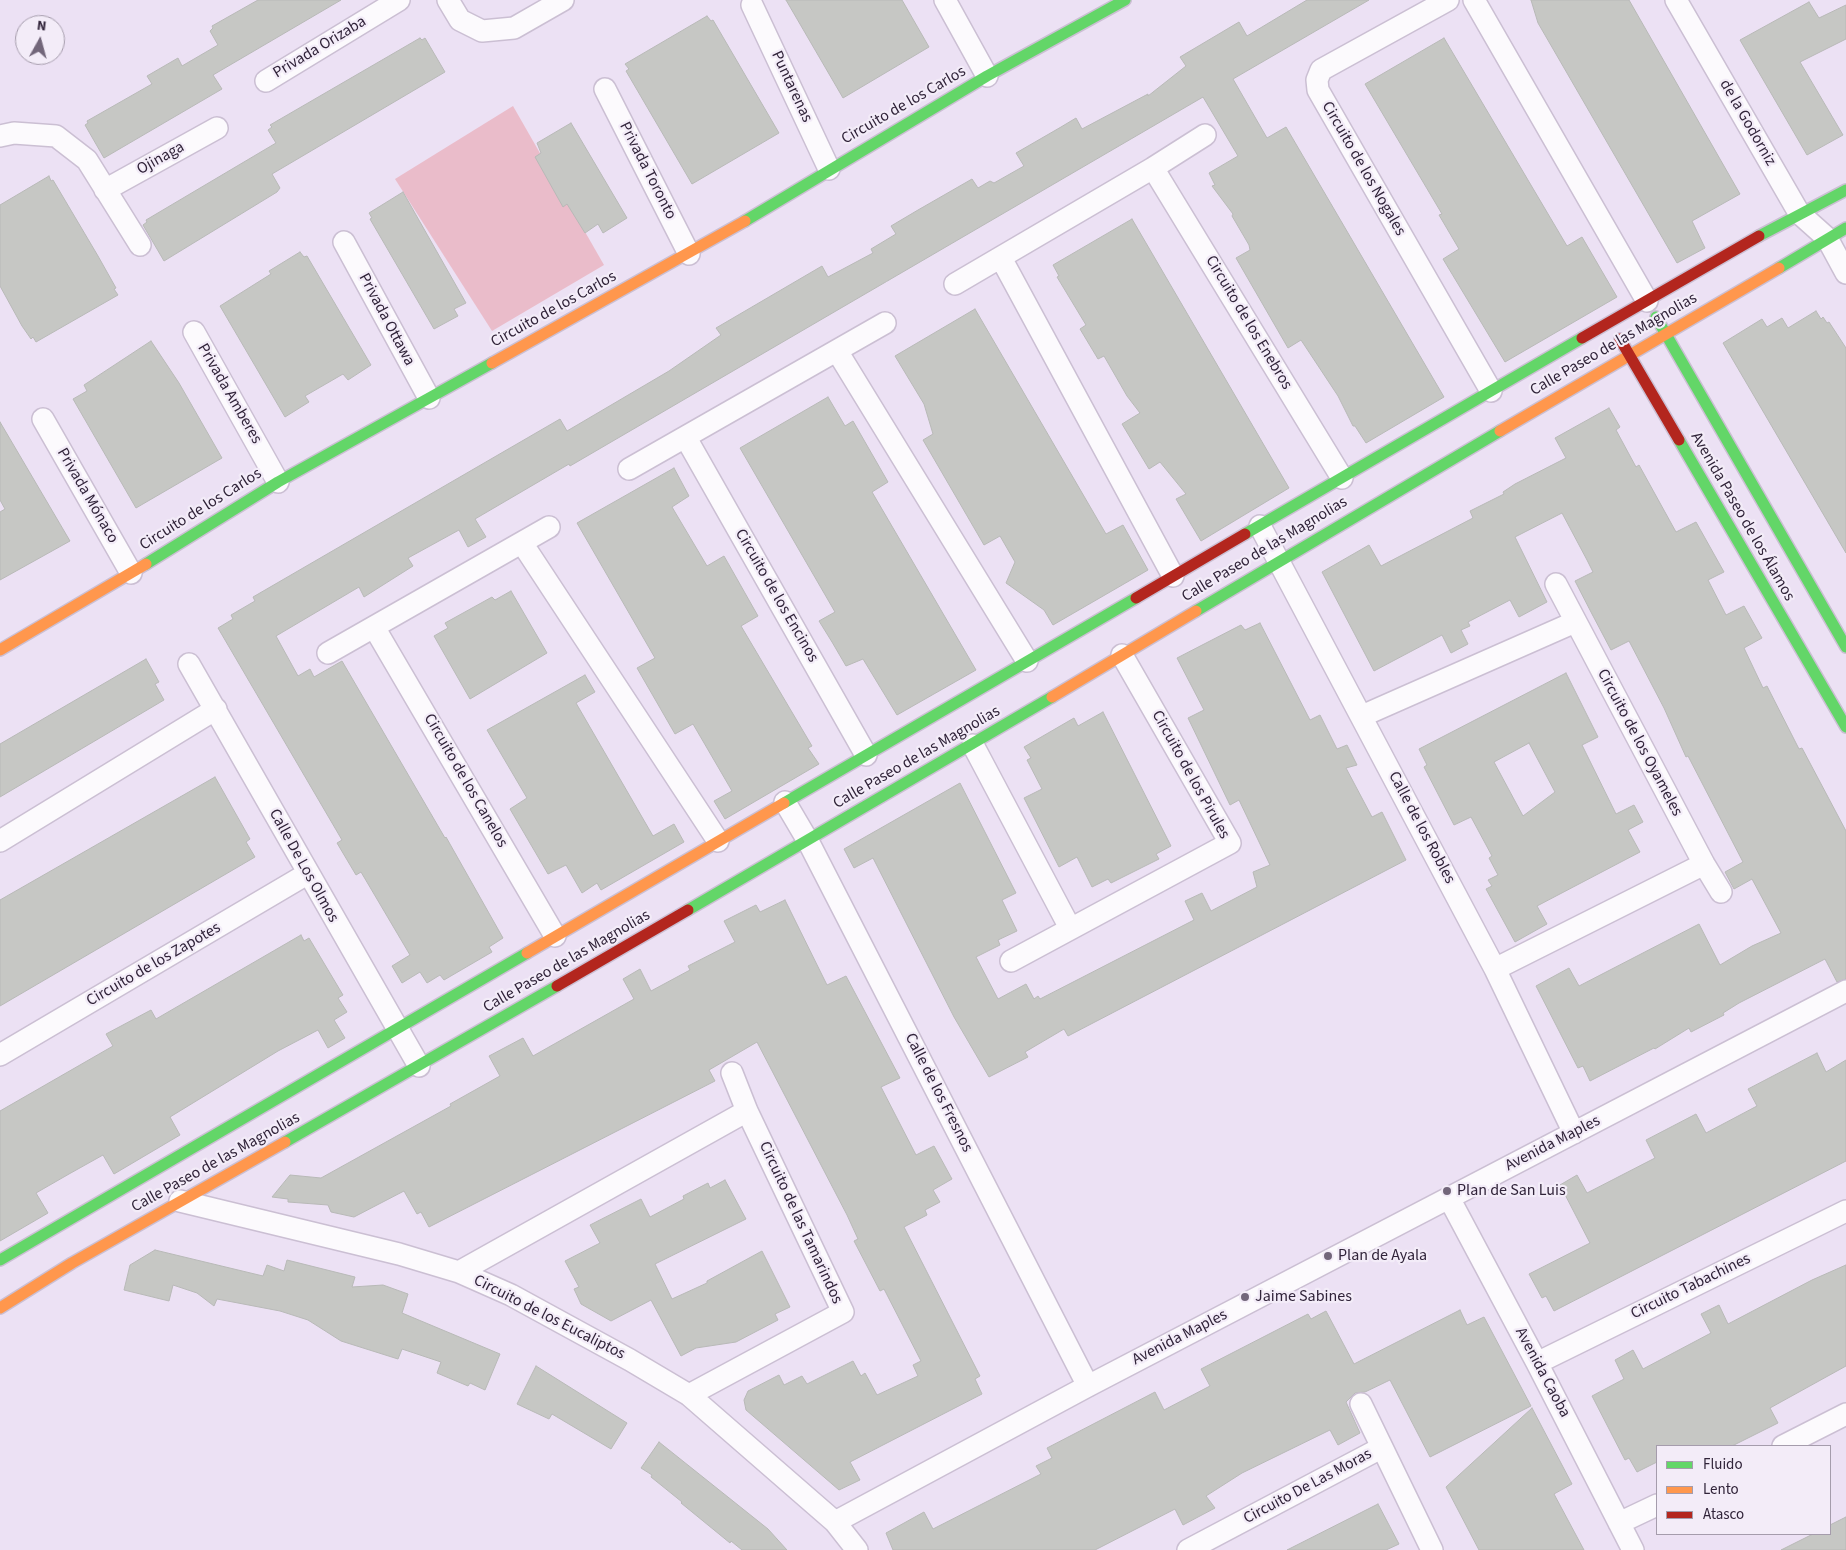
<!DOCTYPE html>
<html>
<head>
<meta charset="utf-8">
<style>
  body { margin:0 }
  #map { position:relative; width:1846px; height:1550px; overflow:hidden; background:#ece1f4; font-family:"Source Sans 3",sans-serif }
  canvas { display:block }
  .legend { position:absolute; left:1656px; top:1445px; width:175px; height:90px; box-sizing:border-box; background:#f3ecf8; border:1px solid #a59cac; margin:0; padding:6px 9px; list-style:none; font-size:15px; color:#302339 }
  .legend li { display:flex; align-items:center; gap:10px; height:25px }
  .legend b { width:25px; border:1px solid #a59cac }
  .north { position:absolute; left:15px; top:15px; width:50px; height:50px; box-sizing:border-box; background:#f3ecf8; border:1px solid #a59cac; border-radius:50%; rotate:7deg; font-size:14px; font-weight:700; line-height:20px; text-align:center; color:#302339 }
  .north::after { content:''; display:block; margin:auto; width:18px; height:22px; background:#72667a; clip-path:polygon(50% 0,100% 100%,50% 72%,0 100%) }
</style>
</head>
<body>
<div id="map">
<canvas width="1846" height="1550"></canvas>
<ul class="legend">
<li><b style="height:6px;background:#63d668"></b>Fluido</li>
<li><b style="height:6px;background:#ff974d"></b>Lento</li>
<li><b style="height:6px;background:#b3261e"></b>Atasco</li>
</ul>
<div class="north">N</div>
</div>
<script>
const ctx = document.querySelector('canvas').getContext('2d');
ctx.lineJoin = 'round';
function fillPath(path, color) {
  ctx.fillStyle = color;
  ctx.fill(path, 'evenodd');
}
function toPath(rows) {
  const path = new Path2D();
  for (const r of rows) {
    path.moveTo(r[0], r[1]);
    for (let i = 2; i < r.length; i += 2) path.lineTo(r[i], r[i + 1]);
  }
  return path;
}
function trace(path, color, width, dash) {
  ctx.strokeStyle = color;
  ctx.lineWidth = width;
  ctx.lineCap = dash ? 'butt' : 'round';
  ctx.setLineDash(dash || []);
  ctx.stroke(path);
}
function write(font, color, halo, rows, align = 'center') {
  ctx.font = font + ' "Source Sans 3",sans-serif';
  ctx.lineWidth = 4.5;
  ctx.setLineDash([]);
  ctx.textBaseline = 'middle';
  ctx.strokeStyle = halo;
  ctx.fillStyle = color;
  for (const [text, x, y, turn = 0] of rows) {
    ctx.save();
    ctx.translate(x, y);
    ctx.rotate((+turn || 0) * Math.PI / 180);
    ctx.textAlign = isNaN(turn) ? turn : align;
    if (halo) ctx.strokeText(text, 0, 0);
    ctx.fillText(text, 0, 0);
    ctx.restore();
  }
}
fillPath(toPath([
  [513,106,604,265,492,331,395,179]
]), '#eabcca');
const building = toPath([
  [258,0,341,0,213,75,222,89,104,158,85,125,88,123,87,121,152,84,147,76,178,58,182,66,218,45,210,31,213,28,212,26,258,0],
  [786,0,902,0,929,47,843,98,786,0],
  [1307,0,1369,0,1233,79,1267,138,1286,127,1444,397,1366,443,1355,426,1353,426,1338,396,1301,340,1288,348,1236,258,1250,250,1249,245,1232,216,1233,214,1212,186,1215,185,1209,173,1238,156,1203,97,570,466,569,464,475,519,486,537,468,547,459,530,408,558,413,566,364,597,359,587,276,636,298,676,310,669,314,677,342,661,445,838,446,837,503,938,489,947,492,952,444,980,440,975,427,983,420,972,402,983,392,966,410,955,361,872,356,875,337,843,342,840,218,628,233,619,231,615,255,601,253,597,560,419,567,431,669,371,721,335,716,328,822,266,828,277,873,253,871,249,896,234,891,226,918,210,972,179,978,188,990,181,994,183,1024,166,1016,153,1061,127,1076,118,1082,129,1148,94,1148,96,1186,66,1180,57,1239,22,1247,36,1307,0],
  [1531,0,1629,0,1740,194,1692,221,1705,248,1677,263,1538,23,1531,0],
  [1809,2,1819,18,1846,5,1846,39,1800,62,1843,135,1807,155,1740,40,1809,2],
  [707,16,711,21,713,20,779,133,692,184,626,71,629,69,625,64,707,16],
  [420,38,422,40,425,38,445,72,272,174,280,188,277,192,164,261,143,225,147,222,146,220,276,143,268,130,272,127,270,125,420,38],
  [1444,38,1567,246,1582,237,1617,297,1505,362,1443,259,1459,249,1439,215,1442,214,1365,84,1444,38],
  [571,123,627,218,603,233,598,224,585,233,567,204,563,207,535,157,541,153,537,143,571,123],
  [49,176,51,181,53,180,98,256,116,288,114,289,118,295,36,342,33,337,31,339,22,326,0,286,0,205,49,176],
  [403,192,466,303,454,309,458,316,434,329,370,219,372,218,369,213,403,192],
  [1132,219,1289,488,1201,541,1176,499,1186,494,1160,462,1149,469,1122,424,1140,413,1127,396,1104,356,1098,359,1080,329,1086,325,1057,277,1059,276,1053,265,1132,219],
  [300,252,304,257,307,256,371,365,348,380,343,374,305,396,309,402,285,417,220,306,271,274,269,271,300,252],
  [975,309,1106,534,1123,525,1148,570,1053,625,1044,610,1006,583,1015,562,1000,536,984,545,923,440,933,434,924,404,895,356,975,309],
  [1816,311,1821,319,1823,317,1827,323,1829,322,1846,348,1846,553,1723,343,1762,319,1767,327,1782,318,1788,328,1816,311],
  [151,341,179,383,222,458,136,508,73,399,87,391,84,385,151,341],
  [828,397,845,426,853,421,888,482,872,492,976,670,897,715,863,659,846,666,832,642,819,621,835,612,740,448,828,397],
  [1609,408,1620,427,1616,430,1636,467,1639,465,1676,532,1696,522,1724,572,1708,580,1726,615,1744,606,1762,638,1744,648,1763,688,1767,686,1799,749,1802,748,1846,831,1846,979,1837,982,1825,959,1739,1003,1723,1013,1724,1015,1691,1032,1689,1028,1655,1049,1654,1048,1590,1081,1583,1066,1578,1068,1536,986,1569,968,1579,986,1699,924,1720,965,1752,946,1781,933,1752,879,1734,889,1725,872,1743,862,1688,756,1686,757,1664,708,1629,641,1611,650,1592,614,1575,581,1593,572,1587,560,1562,513,1515,537,1547,602,1519,617,1510,600,1468,622,1470,626,1461,630,1468,644,1451,653,1442,635,1374,671,1322,572,1369,545,1381,566,1473,518,1470,511,1504,494,1503,492,1515,484,1566,458,1555,438,1609,408],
  [0,422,70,541,0,580,0,512,5,509,0,500,0,422],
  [674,468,689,496,672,507,707,566,724,556,758,616,741,626,812,746,808,748,819,764,725,819,714,801,732,791,693,724,675,734,637,668,655,658,577,523,674,468],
  [511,591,547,653,470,699,434,636,448,628,445,623,492,597,495,600,511,591],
  [1260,623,1310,720,1320,715,1337,749,1347,745,1357,765,1346,768,1372,817,1382,812,1406,860,1068,1036,1064,1029,1025,1052,1028,1057,989,1077,954,1017,873,858,854,868,844,849,960,783,1016,893,1002,900,1017,931,998,940,1000,945,976,957,998,999,1026,984,1034,999,1038,996,1040,999,1194,920,1185,901,1202,893,1211,911,1257,887,1253,872,1270,865,1239,800,1230,805,1188,718,1204,710,1177,658,1241,625,1245,630,1260,623],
  [146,659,159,682,155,684,164,700,0,797,0,744,146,659],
  [1566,673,1598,737,1582,745,1616,814,1634,805,1643,822,1628,830,1640,852,1537,906,1547,924,1515,942,1486,889,1492,886,1488,880,1498,875,1489,858,1492,856,1471,817,1454,825,1424,767,1427,765,1419,749,1566,673],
  [1529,743,1555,792,1523,816,1494,762,1529,743],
  [585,675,595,692,576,703,653,836,674,824,684,842,601,890,597,883,582,893,566,865,548,874,510,809,527,798,487,730,585,675],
  [1103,712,1171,846,1156,854,1159,859,1111,883,1108,879,1092,887,1077,857,1059,867,1024,798,1042,789,1027,760,1031,758,1024,747,1074,718,1078,726,1103,712],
  [215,777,250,839,246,842,255,857,0,1006,0,900,215,777],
  [785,900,827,985,846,976,900,1078,881,1087,916,1155,934,1146,952,1179,933,1190,940,1202,925,1210,927,1215,904,1227,980,1376,975,1379,982,1394,850,1462,860,1480,839,1490,746,1410,744,1400,748,1391,779,1375,784,1385,802,1376,807,1384,853,1361,861,1376,865,1373,877,1395,918,1376,913,1365,921,1361,884,1289,880,1291,854,1241,858,1239,847,1215,757,1042,709,1070,715,1081,429,1227,421,1212,417,1214,404,1191,354,1217,331,1212,328,1205,288,1202,288,1199,272,1197,290,1175,321,1178,451,1106,450,1104,500,1076,489,1056,523,1038,533,1056,634,999,623,979,640,969,651,991,690,970,688,966,735,942,724,921,756,905,760,912,785,900],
  [301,935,304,941,309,938,343,995,338,998,347,1012,334,1020,345,1038,328,1048,318,1030,278,1051,170,1117,180,1135,114,1174,103,1155,69,1174,36,1193,48,1213,0,1241,0,1111,113,1046,106,1034,151,1010,156,1019,301,935],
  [1817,1053,1826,1072,1846,1060,1846,1161,1554,1311,1546,1296,1542,1298,1529,1274,1590,1243,1560,1185,1577,1175,1587,1193,1655,1158,1646,1140,1696,1114,1706,1133,1757,1106,1748,1089,1817,1053],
  [725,1180,746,1219,655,1264,672,1299,707,1283,707,1281,762,1251,790,1307,775,1314,778,1320,736,1342,696,1348,681,1356,651,1300,611,1321,581,1304,574,1289,579,1287,565,1261,600,1243,590,1225,641,1199,650,1217,684,1199,683,1196,708,1183,710,1188,725,1180],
  [155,1250,263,1276,267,1265,284,1271,287,1260,355,1277,352,1287,383,1285,408,1294,402,1313,500,1354,485,1390,470,1383,468,1386,437,1373,441,1362,402,1349,398,1359,341,1341,308,1320,280,1311,217,1299,214,1306,197,1293,173,1285,169,1301,124,1290,130,1265,155,1250],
  [1846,1265,1846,1366,1770,1408,1778,1423,1732,1446,1657,1446,1657,1462,1637,1472,1629,1458,1625,1460,1592,1396,1624,1379,1615,1360,1633,1350,1643,1369,1711,1333,1701,1314,1719,1305,1728,1324,1812,1280,1846,1265],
  [1460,1310,1467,1325,1484,1317,1531,1406,1430,1457,1390,1380,1365,1392,1355,1393,1346,1402,1360,1433,1338,1445,1330,1430,1242,1473,1206,1496,1215,1508,1183,1525,1175,1509,1095,1550,893,1550,886,1533,924,1512,933,1529,1041,1474,1036,1466,1052,1458,1047,1448,1155,1392,1164,1410,1210,1386,1201,1369,1308,1314,1311,1319,1326,1311,1354,1364,1460,1310],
  [536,1366,627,1423,611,1449,552,1414,549,1419,517,1404,536,1366],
  [1532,1408,1572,1484,1554,1494,1584,1550,1479,1550,1446,1487,1532,1408],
  [659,1442,768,1529,787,1550,742,1550,731,1541,730,1543,681,1503,682,1502,651,1477,652,1475,641,1468,659,1442],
  [1378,1504,1399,1544,1386,1550,1287,1550,1378,1504],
  [1846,1517,1846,1550,1781,1550,1813,1534,1830,1534,1830,1525,1846,1517]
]);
fillPath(building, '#c6c7c4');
trace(building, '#b8b9b7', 1);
const street = toPath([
  [448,0,460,20,482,31,514,28,563,0],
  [945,0,987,76],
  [1448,0,1321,70,1317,80,1318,90,1491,391],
  [1474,0,1647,301],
  [1676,0,1799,213,1827,238,1846,273],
  [752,5,829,169],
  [266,81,399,0],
  [605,89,689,254],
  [0,136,14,133,56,136,87,160,140,245],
  [1153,168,1342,478],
  [105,190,217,128],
  [344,242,429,398],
  [1001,258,1173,576],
  [955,284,1153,168,1205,135],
  [194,332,278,482],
  [837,351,1027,661],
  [43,419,131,573],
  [686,438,866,755],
  [629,469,885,323],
  [1260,526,1495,969,1574,1133],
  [522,543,718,841],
  [1556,584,1704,864,1721,892],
  [374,627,555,936],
  [328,653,549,527],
  [189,664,419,1066],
  [1362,716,1575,622],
  [973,745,1070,928],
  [785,802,808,841,1088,1386],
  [0,841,216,709],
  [1011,961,1230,843,1122,655],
  [1495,969,1704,864],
  [0,1055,307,874],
  [1449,1198,1537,1363,1633,1550],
  [180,1201,399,1254,459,1272,511,1295,630,1360,689,1395,835,1522,857,1550],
  [459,1272,747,1111],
  [1537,1363,1846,1211],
  [689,1395,843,1312,747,1111,732,1073],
  [1361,1404,1432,1550],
  [1783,1446,1846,1414],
  [835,1522,1088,1386,1846,991],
  [1619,1523,1657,1505],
  [1188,1550,1381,1448]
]);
const fast = toPath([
  [745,221,987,76,1125,0],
  [1759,236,1846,190],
  [1779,268,1846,228],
  [1656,317,1846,647],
  [1679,440,1846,727],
  [1245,534,1582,338],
  [146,564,278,482,492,363],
  [1196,611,1500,431],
  [784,803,1136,598],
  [688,910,1052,697],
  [285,1142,557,986],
  [0,1260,527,953]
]);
const slow = toPath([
  [492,363,745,221],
  [1500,431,1779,268],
  [0,650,146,564],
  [1052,697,1196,611],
  [527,953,784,803],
  [0,1308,72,1263,285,1142]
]);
const jam = toPath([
  [1582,338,1759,236],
  [1620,339,1679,440],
  [1136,598,1245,534],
  [557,986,688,910]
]);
trace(street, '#cbbfd3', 24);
trace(fast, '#cbbfd3', 14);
trace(slow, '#cbbfd3', 14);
trace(jam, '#cbbfd3', 14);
trace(street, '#fcfafd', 21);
trace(fast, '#63d668', 11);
trace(slow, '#ff974d', 11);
trace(jam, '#b3261e', 11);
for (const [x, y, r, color] of [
  [1447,1191,5,"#72667a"],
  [1328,1256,5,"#72667a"],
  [1245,1297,5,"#72667a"]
]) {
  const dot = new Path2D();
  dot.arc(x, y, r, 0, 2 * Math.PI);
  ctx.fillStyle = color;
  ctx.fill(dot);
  trace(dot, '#f3ecf8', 2);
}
write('16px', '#302339', '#f3ecf8', [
  ["Privada Orizaba",320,48,-31],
  ["Puntarenas",791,87,65],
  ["Circuito de los Carlos",904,106,-30],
  ["de la Godorniz",1747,123,60],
  ["Ojinaga",161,159,-29],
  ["Circuito de los Nogales",1363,169,60],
  ["Privada Toronto",647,171,63],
  ["Circuito de los Carlos",554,310,-29],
  ["Privada Ottawa",386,320,62],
  ["Circuito de los Enebros",1248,323,59],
  ["Calle Paseo de las Magnolias",1614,345,-30],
  ["Privada Amberes",229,394,60],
  ["Privada Mónaco",87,496,60],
  ["Circuito de los Carlos",201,510,-32],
  ["Avenida Paseo de los Álamos",1742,517,60],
  ["Calle Paseo de las Magnolias",1265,550,-31],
  ["Circuito de los Encinos",776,596,60],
  ["Circuito de los Oyameles",1639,743,62],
  ["Calle Paseo de las Magnolias",917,758,-30],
  ["Circuito de los Pirules",1190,775,61],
  ["Circuito de los Canelos",465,781,60],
  ["Calle de los Robles",1421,828,62],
  ["Calle De Los Olmos",303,866,61],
  ["Calle Paseo de las Magnolias",567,962,-30],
  ["Circuito de los Zapotes",154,965,-30],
  ["Calle de los Fresnos",938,1093,63],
  ["Avenida Maples",1553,1144,-27],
  ["Calle Paseo de las Magnolias",216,1163,-29],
  ["Circuito de las Tamarindos",800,1223,65],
  ["Circuito Tabachines",1691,1287,-26],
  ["Circuito de los Eucaliptos",549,1318,27],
  ["Avenida Maples",1180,1338,-27],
  ["Avenida Caoba",1542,1373,62],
  ["Circuito De Las Moras",1308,1487,-28]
]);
write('16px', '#302339', '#f3ecf8', [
  ["Plan de San Luis",1457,1191],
  ["Plan de Ayala",1338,1256],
  ["Jaime Sabines",1255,1297]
], 'left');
</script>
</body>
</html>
